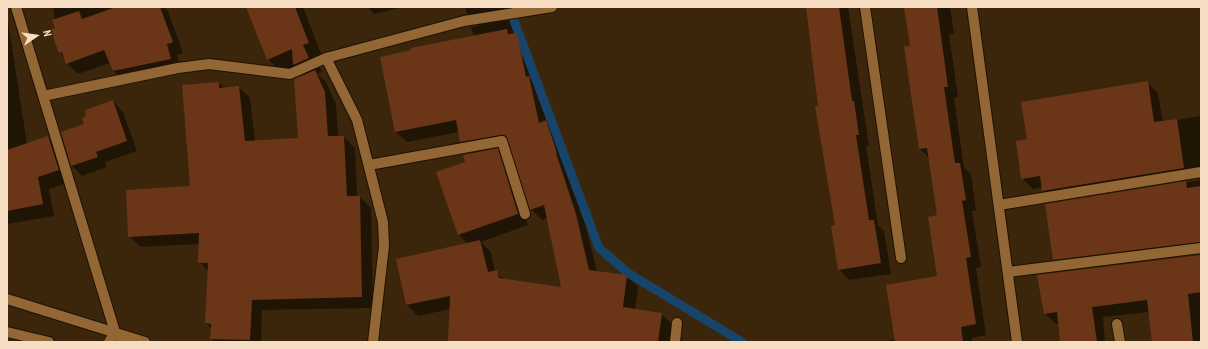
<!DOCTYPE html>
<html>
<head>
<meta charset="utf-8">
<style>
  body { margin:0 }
  #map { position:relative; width:1208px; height:349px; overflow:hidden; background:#3c260b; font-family:"PT Sans Narrow",sans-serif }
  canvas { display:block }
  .frame { position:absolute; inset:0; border:8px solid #f6ddc4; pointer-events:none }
  .north { position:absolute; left:16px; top:16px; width:40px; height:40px; -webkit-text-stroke:3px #3c260b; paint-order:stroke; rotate:77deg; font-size:11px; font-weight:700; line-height:16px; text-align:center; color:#f6ddc4 }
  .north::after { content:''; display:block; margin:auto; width:14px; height:18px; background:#f6ddc4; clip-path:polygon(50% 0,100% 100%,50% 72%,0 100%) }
</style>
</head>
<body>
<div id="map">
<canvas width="1208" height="349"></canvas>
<div class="frame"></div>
<div class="north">N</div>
</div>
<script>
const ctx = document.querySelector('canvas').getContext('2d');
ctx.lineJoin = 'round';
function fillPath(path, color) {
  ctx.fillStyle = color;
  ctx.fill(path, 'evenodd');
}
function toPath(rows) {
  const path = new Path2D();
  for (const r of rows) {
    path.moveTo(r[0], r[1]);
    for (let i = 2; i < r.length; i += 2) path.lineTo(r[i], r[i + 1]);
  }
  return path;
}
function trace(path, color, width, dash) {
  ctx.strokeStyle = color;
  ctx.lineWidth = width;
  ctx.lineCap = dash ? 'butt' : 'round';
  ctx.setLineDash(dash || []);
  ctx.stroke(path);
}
fillPath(toPath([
  [53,7,164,7,168,11,183,53,177,55,181,70,124,81,113,71,110,63,78,74,67,64,65,58,60,53],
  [247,7,303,7,322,56,316,59,322,72,317,74,326,82,336,104,338,137,344,137,355,148,357,197,360,197,371,208,373,308,262,310,261,342,215,342,211,338,212,329,206,323,208,271,200,262,200,244,141,247,129,236,191,186,219,83,224,88,239,87,250,98,255,141,299,139,305,76,296,67,281,73,268,59],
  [368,7,403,7,374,14],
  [465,7,515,7,518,18,510,19,523,32,530,55,536,84,539,88,547,123,556,132,567,163,566,164,586,226,597,272,627,276,638,287,635,310,661,314,672,324,670,342,450,342,450,309,418,316,407,305,397,260,468,244,459,235,466,162,474,154,461,141,459,132,407,142,396,132,474,36,471,27,479,26,467,14],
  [511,146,531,209,542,220,548,218,562,288,505,280,495,272,491,252,481,242,528,225,508,160,496,148],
  [807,7,848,7,864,113,869,146,866,146,878,225,884,231,891,274,849,280,839,269,836,226],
  [905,7,950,7,954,34,949,34,958,97,954,98,964,168,971,174,976,211,972,211,981,267,976,268,986,335,972,338,972,342,882,342,896,339,939,277,939,216,930,159,920,149,911,46],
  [7,15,27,144,48,137,60,149,70,182,49,189,54,216,7,224],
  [1147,82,1158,93,1163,122,1201,116,1201,177,1054,201,1043,191,1043,187,1033,189,1022,178,1029,140],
  [113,101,123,112,137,151,105,162,107,167,82,176,72,166,85,125],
  [1201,180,1201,253,1065,270,1054,259,1046,205],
  [1201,256,1201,342,1158,342,1148,312,1103,317,1105,342,1062,342,1059,324,1056,324,1045,314]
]), '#0007');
trace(toPath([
  [509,7,599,248,628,273,742,342]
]), '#17446b', 9);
fillPath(toPath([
  [116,7,160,7,173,42,167,44,171,59,113,71,104,50,66,64,62,52,59,53,50,29,55,28,52,20,79,11,82,19],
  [246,7,295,7,309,43,303,45,309,58,293,65,292,49,267,60],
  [806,7,839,7,852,101,854,101,859,135,856,135,869,220,874,220,881,263,838,270,831,226,835,225,815,106,818,106],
  [904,7,937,7,948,87,944,87,955,163,960,163,966,200,962,201,971,257,966,258,976,324,961,327,963,342,895,342,886,285,937,276,928,217,937,215,927,148,919,149,904,46,910,46],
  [507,29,508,34,517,33,526,77,529,76,539,123,546,120,557,153,556,153,576,214,589,270,627,275,623,307,662,313,658,342,448,342,450,296,406,305,396,259,480,240,488,272,497,270,499,278,561,287,544,205,530,210,506,136,501,135,460,142,456,120,395,132,380,57,411,50,411,48],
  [315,70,325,92,328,136,344,136,347,196,360,196,362,297,252,300,250,340,210,339,211,324,205,323,208,263,198,263,199,233,128,237,126,190,190,186,182,85,219,82,219,88,239,86,245,141,298,138,294,79],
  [1148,81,1154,122,1177,119,1184,168,1042,191,1040,176,1021,179,1016,141,1027,139,1021,102],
  [113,100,127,141,96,152,98,157,71,166,61,132,84,124,82,118,86,116,85,110],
  [48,136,59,170,38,177,43,204,7,211,7,150],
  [498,148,518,214,458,235,436,172,465,162,463,155],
  [1186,181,1187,188,1201,186,1201,242,1053,260,1045,204],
  [1201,255,1201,292,1188,294,1193,342,1152,342,1147,300,1092,307,1097,342,1060,342,1057,312,1044,314,1037,275]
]), '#6a3617');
const minor = toPath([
  [16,7,115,332,124,342],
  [865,7,901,258],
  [972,7,1017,342],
  [326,58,357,120,383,222,384,246,373,342],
  [43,96,178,68,209,64,290,74,326,58,464,21,552,7],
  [369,165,502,141,525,214],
  [999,205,1201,172],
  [1008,272,1201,248],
  [7,299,145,342],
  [1117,324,1120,342],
  [7,332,49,342],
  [109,342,115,332],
  [675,342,677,323]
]);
trace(minor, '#1e1103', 12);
trace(minor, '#926735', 10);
</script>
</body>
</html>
